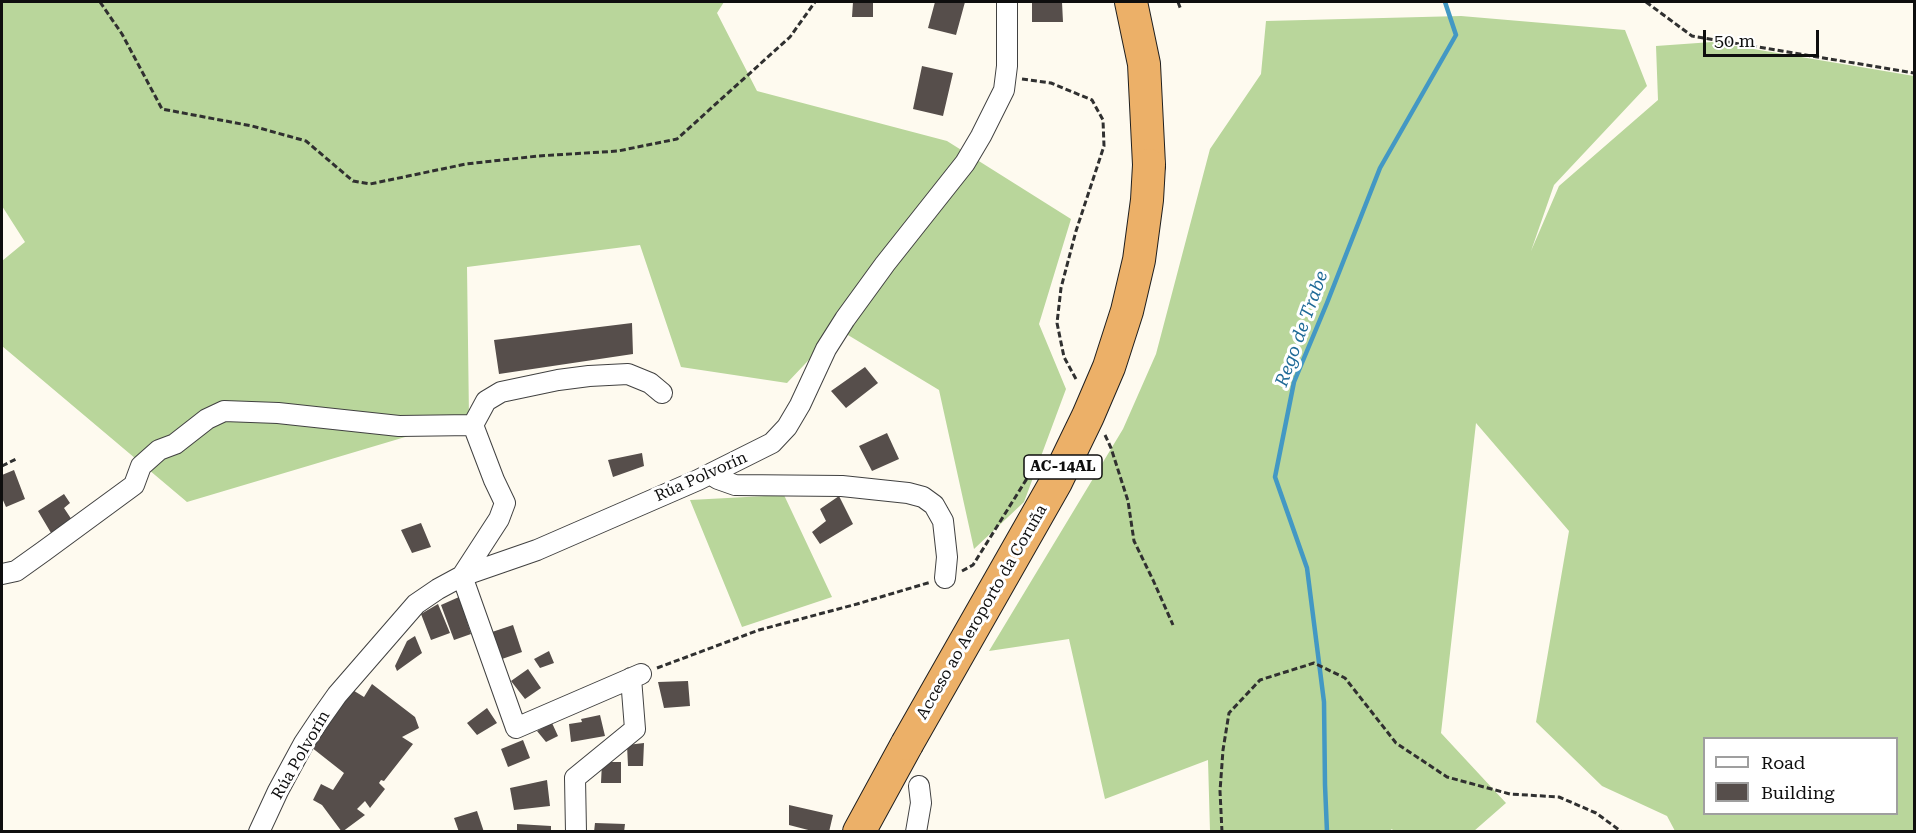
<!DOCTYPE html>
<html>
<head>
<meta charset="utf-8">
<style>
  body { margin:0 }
  #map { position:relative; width:1916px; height:833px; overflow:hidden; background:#fefaef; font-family:"Roboto Serif",serif }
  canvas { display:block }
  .frame { position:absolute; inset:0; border:3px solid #0e0e0e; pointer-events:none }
  .legend { position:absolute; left:1703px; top:737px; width:195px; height:78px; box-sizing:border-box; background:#fff; border:2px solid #9f9f9f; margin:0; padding:8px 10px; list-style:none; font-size:18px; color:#0e0e0e }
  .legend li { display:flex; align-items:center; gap:12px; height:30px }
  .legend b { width:30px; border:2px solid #9f9f9f }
  .scale { position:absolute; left:1703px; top:30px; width:116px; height:27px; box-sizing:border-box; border:3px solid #0e0e0e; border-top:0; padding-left:8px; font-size:18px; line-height:21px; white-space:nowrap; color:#0e0e0e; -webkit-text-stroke:4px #fff; paint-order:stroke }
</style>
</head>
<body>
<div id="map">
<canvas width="1916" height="833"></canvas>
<div class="frame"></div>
<ul class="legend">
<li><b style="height:8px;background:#fff"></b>Road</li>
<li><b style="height:16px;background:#564e4b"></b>Building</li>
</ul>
<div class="scale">50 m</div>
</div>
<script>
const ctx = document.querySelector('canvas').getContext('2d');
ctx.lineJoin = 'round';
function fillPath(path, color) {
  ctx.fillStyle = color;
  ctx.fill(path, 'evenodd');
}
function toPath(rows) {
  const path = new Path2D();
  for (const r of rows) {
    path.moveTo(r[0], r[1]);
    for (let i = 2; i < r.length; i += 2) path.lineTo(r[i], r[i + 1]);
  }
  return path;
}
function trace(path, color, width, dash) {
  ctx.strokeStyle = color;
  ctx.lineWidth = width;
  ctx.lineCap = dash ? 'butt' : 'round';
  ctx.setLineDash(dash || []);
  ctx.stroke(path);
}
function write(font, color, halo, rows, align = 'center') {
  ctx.font = font + ' "Roboto Serif",serif';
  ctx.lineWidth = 6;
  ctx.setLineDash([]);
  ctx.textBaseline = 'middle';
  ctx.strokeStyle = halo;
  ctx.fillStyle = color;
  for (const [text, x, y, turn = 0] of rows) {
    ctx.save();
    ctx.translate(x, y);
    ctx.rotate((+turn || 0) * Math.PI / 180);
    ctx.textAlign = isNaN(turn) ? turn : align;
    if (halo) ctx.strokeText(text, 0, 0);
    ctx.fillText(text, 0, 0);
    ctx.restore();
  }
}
fillPath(toPath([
  [2,2,724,2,717,13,757,91,947,141,1071,219,1039,324,1066,389,1024,502,974,549,939,390,838,329,787,383,681,367,640,245,467,267,469,418,187,502,2,346,2,261,25,242,2,206],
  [1461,16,1625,30,1647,86,1554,185,1531,251,1559,186,1658,100,1656,46,1712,42,1914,76,1914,831,1675,831,1667,816,1602,786,1536,722,1569,531,1476,423,1441,733,1506,803,1474,831,1394,832,1392,829,1388,832,1210,831,1208,760,1105,799,1069,639,989,651,1123,429,1156,354,1210,149,1261,74,1266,21],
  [1896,738,1896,814,1704,814,1704,738],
  [784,495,832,597,742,627,690,500]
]), '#b9d69b');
trace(toPath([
  [1327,832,1325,785,1324,702,1307,568,1275,477,1294,382,1327,303,1380,168,1456,35,1445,2]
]), '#4398c4', 4.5);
fillPath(toPath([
  [853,2,873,2,873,17,852,17],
  [935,2,965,2,956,35,928,28],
  [1032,2,1062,2,1063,22,1032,22],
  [922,66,953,73,943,116,913,109],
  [632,323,633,354,499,374,494,340],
  [865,367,878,383,846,408,831,391],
  [887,433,899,459,872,471,859,446],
  [642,453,644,466,613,477,608,460],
  [14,470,25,499,6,507,2,498,2,475],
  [64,494,70,503,64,508,74,523,54,538,38,511],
  [839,496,853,524,820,544,812,532,826,521,820,509],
  [421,523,431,547,412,553,401,530],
  [459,597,471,634,454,640,441,605],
  [438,604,450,633,431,640,421,614],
  [513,625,522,652,502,659,492,632],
  [415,636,422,653,397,671,395,666,407,641],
  [549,651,554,663,540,668,534,659],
  [528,669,541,688,525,699,511,681],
  [688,681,690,706,664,708,658,682],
  [372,684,415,717,419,728,402,737,413,744,384,781,381,780,379,783,385,789,370,808,365,801,357,809,365,815,342,832,322,805,313,800,321,784,333,790,344,773,311,747,351,689,364,697],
  [487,708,497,723,477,735,467,723],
  [600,715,605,736,571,742,569,724,582,722,581,719],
  [552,723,558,736,546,742,537,731],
  [523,740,530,758,508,767,501,749],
  [644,743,643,766,628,766,627,745],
  [602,762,621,762,621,783,601,783],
  [547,780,550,806,514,810,510,788],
  [789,805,833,815,829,832,816,832,789,825],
  [477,811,484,832,459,832,454,818],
  [595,823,625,824,624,832,594,832],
  [517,824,551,826,551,832,517,832]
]), '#564e4b');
const minor = toPath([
  [710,474,718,479,735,485,842,486,908,493,923,497,934,505,943,521,947,557,945,578],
  [2,574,16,571,44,551,134,485,141,466,159,450,175,444,207,419,224,411,278,413,399,426,473,425],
  [641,674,516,728,462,576,499,519,505,503,494,480,473,425,486,401,501,392,558,380,589,376,628,374,650,383,662,393],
  [259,832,278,791,304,743,320,719,337,695,416,604,438,589,462,576,537,550,698,480,772,443,787,427,800,405,826,349,845,319,885,264,965,163,981,136,1004,90,1007,66,1007,2],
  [576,832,575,778,635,729,631,678],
  [916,832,921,803,919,786]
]);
const trunk = toPath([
  [1131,2,1144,64,1149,165],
  [859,832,907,744]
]);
trace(minor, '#414141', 22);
trace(trunk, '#1f1f1f', 34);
trace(toPath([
  [100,2,122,34,162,109,252,126,306,141,353,181,370,184,466,164,538,156,618,151,677,139,790,37,815,2],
  [1178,2,1181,10],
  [1646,2,1692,36,1914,73],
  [1022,79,1051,83,1092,100,1103,120,1104,146,1076,231,1061,288,1057,323,1064,357,1077,381],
  [1105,435,1111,448,1128,501,1134,541,1153,580,1173,625],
  [2,466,16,459],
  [962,571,973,565,1041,456],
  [657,668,759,630,857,604,931,582],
  [1222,832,1220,791,1223,750,1229,713,1260,680,1314,663,1345,678,1396,743,1447,777,1510,794,1559,797,1596,813,1622,832]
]), '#303030', 3, [6, 3]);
trace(minor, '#fff', 20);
trace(trunk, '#ecb068', 32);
const trunkBridge = toPath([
  [907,744,1056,482,1088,416,1109,367,1127,311,1139,260,1147,200,1149,165]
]);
trace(trunkBridge, '#1f1f1f', 34, []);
trace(trunkBridge, '#ecb068', 32);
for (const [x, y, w] of [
  [1063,467,78]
]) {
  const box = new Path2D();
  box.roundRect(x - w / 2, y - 12, w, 24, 4.5);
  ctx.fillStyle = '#fff';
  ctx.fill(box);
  trace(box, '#0e0e0e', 1.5);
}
write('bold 15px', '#0e0e0e', null, [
  ["AC-14AL",1063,467]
]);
write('16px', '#0e0e0e', '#fff', [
  ["Rúa Polvorín",701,477,-24],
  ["Acceso ao Aeroporto da Coruña",982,612,-60],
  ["Rúa Polvorín",301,755,-60]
]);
write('italic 18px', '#1f6a97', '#fff', [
  ["Rego de Trabe",1302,329,-70]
]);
</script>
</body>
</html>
